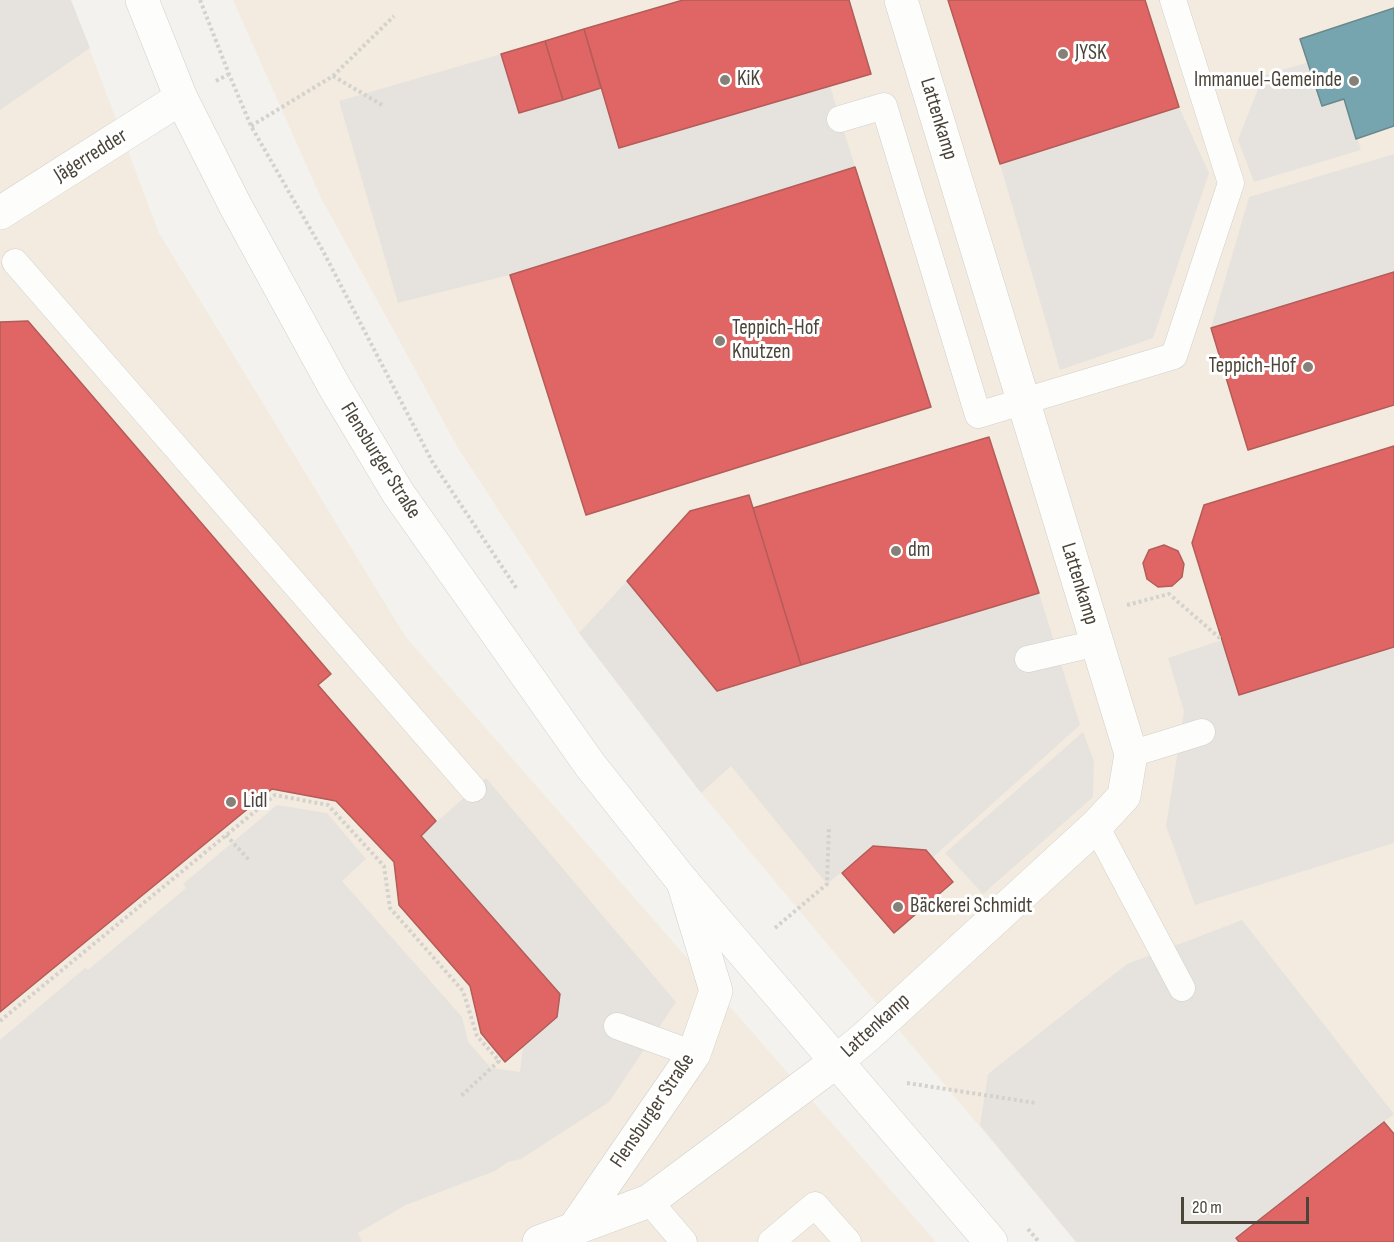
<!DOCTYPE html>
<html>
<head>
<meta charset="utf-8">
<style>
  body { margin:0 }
  #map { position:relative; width:1394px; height:1242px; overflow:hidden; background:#f4f2ee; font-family:"Sofia Sans Condensed",sans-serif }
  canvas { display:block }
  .scale { position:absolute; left:1181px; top:1197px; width:128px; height:27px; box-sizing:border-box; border:3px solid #4b4439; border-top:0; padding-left:8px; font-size:18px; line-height:21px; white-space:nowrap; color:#4b4439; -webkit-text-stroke:4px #fff; paint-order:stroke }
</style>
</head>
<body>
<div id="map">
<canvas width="1394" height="1242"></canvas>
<div class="scale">20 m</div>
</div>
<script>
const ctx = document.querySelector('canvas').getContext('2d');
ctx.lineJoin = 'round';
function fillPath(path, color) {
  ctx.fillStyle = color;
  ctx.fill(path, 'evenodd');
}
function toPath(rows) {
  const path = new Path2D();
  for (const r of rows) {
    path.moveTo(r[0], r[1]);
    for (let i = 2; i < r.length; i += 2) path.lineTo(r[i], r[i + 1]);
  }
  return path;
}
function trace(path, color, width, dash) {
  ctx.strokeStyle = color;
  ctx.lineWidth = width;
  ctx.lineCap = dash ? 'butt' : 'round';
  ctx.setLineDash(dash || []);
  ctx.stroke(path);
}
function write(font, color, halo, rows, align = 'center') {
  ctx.font = font + ' "Sofia Sans Condensed",sans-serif';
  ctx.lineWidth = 6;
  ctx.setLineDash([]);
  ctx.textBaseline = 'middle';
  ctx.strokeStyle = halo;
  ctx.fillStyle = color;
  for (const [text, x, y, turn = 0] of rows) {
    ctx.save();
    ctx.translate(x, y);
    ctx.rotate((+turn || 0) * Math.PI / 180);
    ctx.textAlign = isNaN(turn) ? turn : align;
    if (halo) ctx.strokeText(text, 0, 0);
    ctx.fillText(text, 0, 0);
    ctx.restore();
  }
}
fillPath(toPath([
  [0,0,71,0,159,233,405,636,936,1242,0,1242],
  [233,0,1394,0,1394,1242,1076,1242,701,793,579,633,458,448,321,198]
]), '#f3ebdf');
fillPath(toPath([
  [0,0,71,0,90,48,0,110],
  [501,54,519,113,601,88,620,148,830,86,855,167,510,275,398,303,339,101],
  [1308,62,1322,106,1344,99,1361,150,1254,182,1238,140,1263,76],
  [1179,107,1209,173,1153,338,1060,370,1000,164],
  [1394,154,1394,272,1211,328,1249,197],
  [627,581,717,691,1039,593,1080,725,932,858,925,850,874,846,827,884,731,766,701,793,579,633],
  [1222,640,1394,647,1394,843,1195,905,1166,826,1184,711,1168,658],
  [1083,732,1094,761,1093,797,983,894,945,853],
  [486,778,676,1002,609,1102,521,1159,508,1162,495,1171,406,1205,358,1233,362,1242,0,1242,0,1040,85,968,88,970,186,888,183,884,277,805,327,813,366,859,342,881,462,1017,468,1042,491,1068,520,1072,523,1047,557,1017,560,994,421,836],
  [1242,920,1394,1114,1236,1237,1239,1242,1076,1242,980,1125,988,1074,1127,964]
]), '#e6e3df');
const shops = toPath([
  [683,0,849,0,871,74,619,148,584,29,683,0],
  [948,0,1145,0,1179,107,1000,164,948,0],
  [584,29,601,88,563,100,545,41,584,29],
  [545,41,563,100,519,113,501,54,545,41],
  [855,167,931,407,586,515,510,275,855,167],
  [1394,272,1394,405,1248,450,1211,328,1394,272],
  [28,321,331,674,318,685,436,821,421,836,560,994,557,1017,505,1062,481,1033,470,986,399,905,394,862,336,801,272,789,0,1012,0,322,28,321],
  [989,437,1039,593,801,665,753,508,989,437],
  [1394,446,1394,647,1239,695,1192,543,1204,505,1394,446],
  [749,495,801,665,717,691,627,581,690,511,749,495],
  [1164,545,1178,551,1184,564,1182,577,1172,586,1158,587,1147,579,1143,563,1149,550,1164,545],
  [873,846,926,850,953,882,894,933,842,873,873,846],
  [1384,1122,1394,1134,1394,1242,1239,1242,1236,1238,1384,1122]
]);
fillPath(shops, '#e06666');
trace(shops, '#b35c58', 1.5);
const public = toPath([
  [1394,8,1394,126,1356,139,1344,99,1322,106,1300,39,1394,8]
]);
fillPath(public, '#76a5af');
trace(public, '#69888c', 1.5);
const service = toPath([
  [840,119,884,106,978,415,1174,356,1231,183,1173,0],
  [15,262,473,789],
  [1028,659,1097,643],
  [1131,754,1202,732],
  [1096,826,1182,988],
  [617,1026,694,1054],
  [649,1201,684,1242],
  [771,1242,815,1205,848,1242]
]);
const minor = toPath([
  [0,213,181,98],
  [573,1230,694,1054,716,991,683,882],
  [539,1242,649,1201,837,1061,867,1036,1096,826,1124,796,1131,754,901,0]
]);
const tertiary = toPath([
  [142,0,181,98,235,205,334,386,398,493,590,765,683,882,991,1242]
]);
trace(service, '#d2d0cb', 27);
trace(minor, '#d2d0cb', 34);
trace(tertiary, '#d2d0cb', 34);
trace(toPath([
  [200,0,229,74,251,126,323,251,433,463,517,589],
  [333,76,382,105],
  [216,81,229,74],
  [251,126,333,76,394,16],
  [1127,605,1169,594,1222,640],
  [226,835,250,861],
  [775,928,827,884,829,826],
  [0,1021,275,795,328,805,384,866,390,908,463,991,477,1036,499,1061,460,1097],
  [907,1083,1036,1103],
  [1028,1229,1039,1242]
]), '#d3d2cc', 4, [3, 3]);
trace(service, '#fdfdfc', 26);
trace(minor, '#fdfdfc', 33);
trace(tertiary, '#fdfdfc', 33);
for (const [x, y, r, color] of [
  [1063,54,6,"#868178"],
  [725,80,6,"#868178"],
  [1354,81,6,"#868178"],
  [720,341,6,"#868178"],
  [1308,367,6,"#868178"],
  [896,551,6,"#868178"],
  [231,802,6,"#868178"],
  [898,907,6,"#868178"]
]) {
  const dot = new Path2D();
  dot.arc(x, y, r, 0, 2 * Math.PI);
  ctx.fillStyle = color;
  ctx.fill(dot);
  trace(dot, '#fff', 2);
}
write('21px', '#4b4439', '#fff', [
  ["JYSK",1075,54],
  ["KiK",737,80],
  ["Immanuel-Gemeinde",1342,81,"right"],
  ["Teppich-Hof",732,329],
  ["Knutzen",732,353],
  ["Teppich-Hof",1296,367,"right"],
  ["dm",908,551],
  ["Lidl",243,802],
  ["Bäckerei Schmidt",910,907]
], 'left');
write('21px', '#4b4439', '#fff', [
  ["Lattenkamp",938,119,73],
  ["Jägerredder",91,156,-32],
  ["Flensburger Straße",380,461,58],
  ["Lattenkamp",1079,584,73],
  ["Lattenkamp",876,1026,-42],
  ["Flensburger Straße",653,1111,-56]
]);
</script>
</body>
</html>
